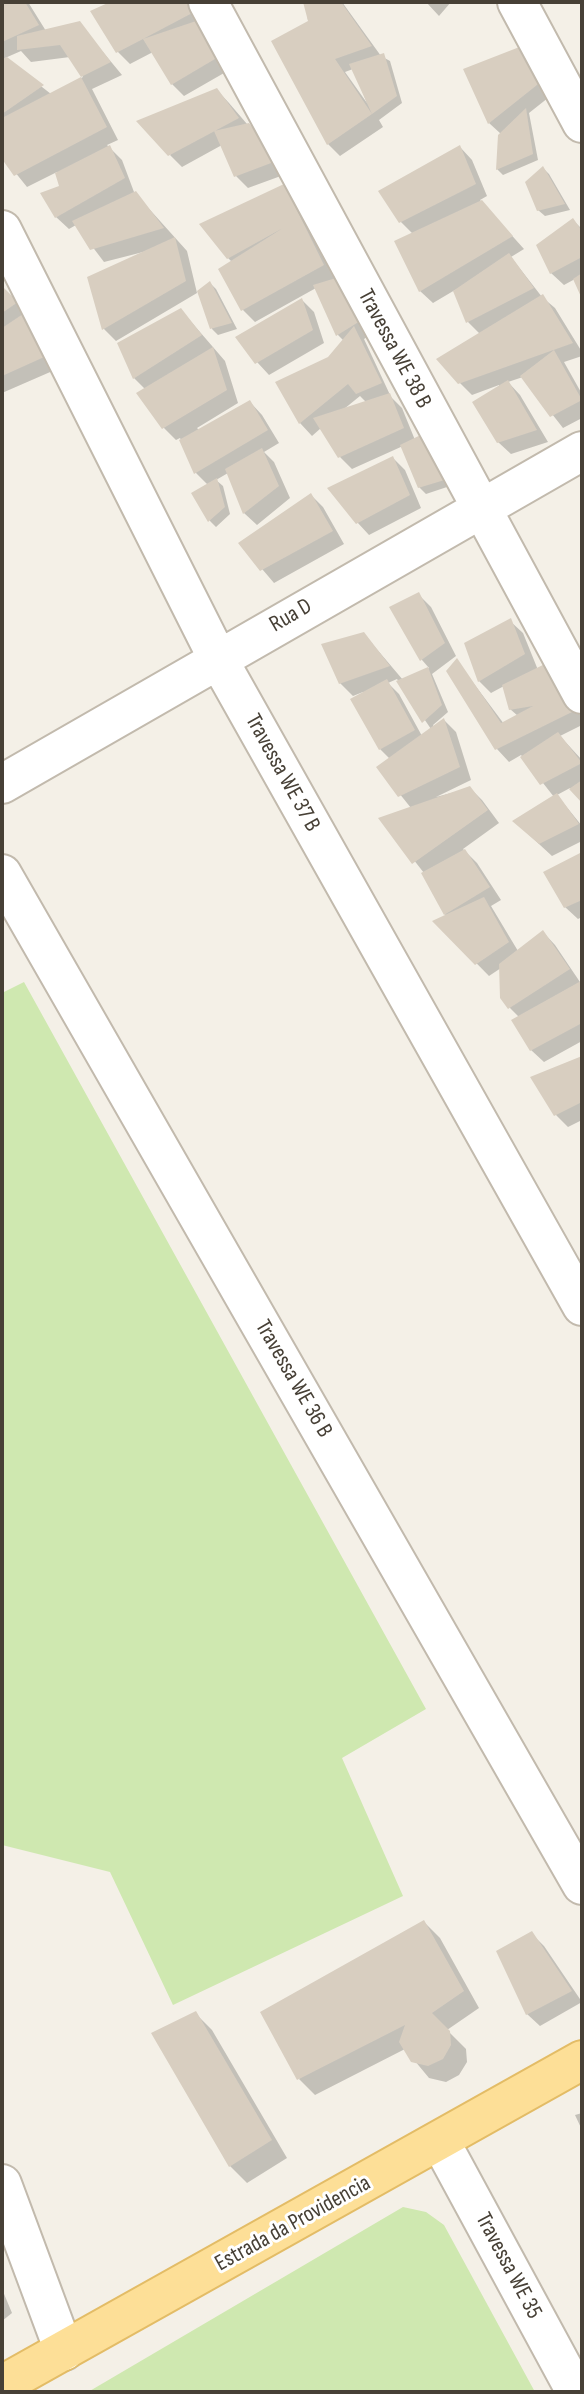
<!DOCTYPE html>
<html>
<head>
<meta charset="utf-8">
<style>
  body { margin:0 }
  #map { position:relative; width:584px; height:2394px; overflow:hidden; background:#f4f0e7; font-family:"Sofia Sans Condensed",sans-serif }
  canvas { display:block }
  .frame { position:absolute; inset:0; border:4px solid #474036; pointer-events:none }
</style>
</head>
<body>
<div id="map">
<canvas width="584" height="2394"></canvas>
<div class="frame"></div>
</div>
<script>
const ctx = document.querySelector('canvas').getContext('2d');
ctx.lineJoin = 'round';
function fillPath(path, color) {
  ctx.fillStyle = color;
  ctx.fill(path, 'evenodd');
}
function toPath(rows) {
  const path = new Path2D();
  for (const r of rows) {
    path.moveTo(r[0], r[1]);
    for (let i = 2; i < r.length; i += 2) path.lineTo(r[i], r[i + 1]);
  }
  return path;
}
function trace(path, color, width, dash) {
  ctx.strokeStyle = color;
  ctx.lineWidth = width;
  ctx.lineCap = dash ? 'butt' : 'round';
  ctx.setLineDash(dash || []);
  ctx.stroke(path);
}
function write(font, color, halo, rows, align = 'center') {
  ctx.font = font + ' "Sofia Sans Condensed",sans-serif';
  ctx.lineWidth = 6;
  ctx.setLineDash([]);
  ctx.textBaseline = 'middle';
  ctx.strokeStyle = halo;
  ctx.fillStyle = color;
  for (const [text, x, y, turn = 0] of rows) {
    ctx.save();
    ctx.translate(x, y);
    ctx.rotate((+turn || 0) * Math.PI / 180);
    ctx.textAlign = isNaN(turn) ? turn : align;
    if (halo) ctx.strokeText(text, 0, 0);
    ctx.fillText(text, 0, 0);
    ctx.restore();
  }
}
fillPath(toPath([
  [24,982,426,1709,342,1758,403,1896,173,2005,110,1872,2,1845,2,993],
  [403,2207,426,2212,444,2225,535,2392,88,2392]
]), '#cfe8b0');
fillPath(toPath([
  [2,2,28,2,46,31,79,23,122,75,92,89,118,140,107,145,122,160,134,192,187,251,197,293,116,341,104,329,89,278,151,250,104,262,76,225,69,229,56,217,61,187,57,172,27,187,2,156],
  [21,51,31,62,70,57,83,77,51,94,5,58],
  [115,2,195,2,231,69,184,96,172,84,153,52,130,64,118,52,92,12],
  [305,2,342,2,381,56,390,61,402,103,379,120,383,127,340,156,328,144],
  [353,69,367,103,345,72],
  [426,2,451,2,439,16],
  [522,49,553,94,529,113,538,160,503,175,497,169,501,134,489,123],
  [217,90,229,103,289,173,248,188,236,176,222,145,182,167,170,155],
  [460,147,472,160,487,196,480,200,524,249,511,257,542,297,555,308,582,352,582,356,564,362,582,394,582,418,563,428,523,377,508,382,520,395,548,442,511,454,498,442,499,385,472,395,459,382,480,334,468,322,455,290,433,303,420,291,413,234,400,221],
  [543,168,549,174,570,210,545,216,538,210],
  [284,186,296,199,384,326,364,339,391,397,402,408,415,440,456,484,426,494,419,487,403,446,352,469,340,457,321,428,312,436,300,423,278,383,329,359,344,341,338,335,316,288,255,322,243,310,232,262,228,258],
  [360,396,367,403,344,409],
  [573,220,582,229,582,295,575,279,564,285,551,273],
  [210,283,216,289,237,329,218,335,212,329],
  [2,288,29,315,64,366,2,393],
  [302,300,314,312,324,343,269,375,257,362],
  [181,310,225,361,238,403,197,428,199,430,250,402,262,415,279,443,264,452,274,462,290,498,257,525,244,513,228,473,216,480,223,486,230,514,216,527,210,521,194,494,208,485,196,473,180,438,176,440,164,428,138,394,145,389,134,378,119,344],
  [393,458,405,470,421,508,369,535,357,522],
  [311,495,323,507,344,544,274,583,240,543],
  [418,594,431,607,456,656,432,674,448,712,433,725,434,727,444,720,456,732,471,780,436,797,470,788,482,800,499,823,463,849,477,863,501,900,491,906,518,951,543,932,555,945,582,985,582,1041,544,1062,531,1050,519,1017,510,1008,501,968,489,976,435,921,446,916,424,873,381,818,411,808,379,768,390,759,380,749,363,692,353,696,340,683,364,634,403,680,429,668,422,660,391,607],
  [397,679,431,729,422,736,399,694,388,683],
  [510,621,523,633,538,670,561,677,582,719,582,725,560,736,582,760,582,801,570,788,557,795,582,826,582,841,552,856,527,833,554,797,521,755,509,762,497,749,457,661,504,724,518,716,510,709,504,686,491,693,479,681],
  [582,854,582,917,578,919,565,907,546,873],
  [582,1058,582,1120,568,1127,556,1115,533,1078],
  [424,1922,440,1938,479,2008,447,2030,466,2049,467,2062,459,2075,446,2082,429,2078,405,2049,315,2095,299,2079],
  [532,1934,544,1946,582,2002,540,2026,527,2014],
  [195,2013,212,2030,287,2158,247,2183,230,2166,153,2034],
  [582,2113,582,2130,575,2115],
  [2,2289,12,2313,2,2321]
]), '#0003');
fillPath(toPath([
  [2,2,25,2,39,25,2,42],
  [110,2,191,2,196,11,143,39,202,19,220,56,171,85,143,39,116,53,90,11],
  [303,2,341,2,372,46,335,59,372,114,327,145,271,41,308,21],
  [80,21,111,62,81,77,60,45,17,50,17,36],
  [522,46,542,81,488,124,463,69],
  [384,53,397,96,372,114,349,64],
  [7,57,44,85,2,114,2,59],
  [81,77,107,127,14,176,2,159,2,118],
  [217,88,239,118,168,156,136,121],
  [526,108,533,154,496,170,498,135],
  [249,123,279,160,234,177,214,131],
  [110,145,125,178,55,218,40,193,59,186,55,173],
  [460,145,476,184,399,223,378,191],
  [543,166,565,204,537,211,525,182],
  [284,184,324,265,241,311,218,269,283,228,227,259,199,224],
  [136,191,164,228,90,250,72,221],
  [482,200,513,236,419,292,394,241],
  [573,218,582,231,582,257,550,274,536,245],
  [175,237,186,281,102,330,87,277],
  [509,253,534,288,466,323,453,291],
  [582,273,582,299,573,279],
  [346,275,373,313,336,336,313,285],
  [210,281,232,323,210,329,197,291],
  [2,286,18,302,2,313],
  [543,294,573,343,458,384,436,359],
  [302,298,313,330,255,364,235,337],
  [181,308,202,335,133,379,117,343],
  [23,314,53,353,2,376,2,328],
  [354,326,382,383,356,394,348,384,299,424,275,382,328,357],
  [213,347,227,390,162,429,136,393],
  [554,350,582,400,550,417,520,376],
  [508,380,537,430,497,443,472,402],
  [390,393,404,428,338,458,313,418],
  [250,400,268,430,194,474,179,440],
  [431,430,451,478,418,488,400,445],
  [262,448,279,486,243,514,225,469],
  [393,456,410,495,356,524,327,488],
  [217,478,225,507,208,522,191,493],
  [311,493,333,531,260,571,238,543],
  [419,592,445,643,420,661,389,607],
  [511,618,525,654,478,682,464,643],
  [364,632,390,666,339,684,321,644],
  [457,658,501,723,533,706,509,710,502,685,549,662,574,711,495,750,446,671],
  [428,667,442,705,422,723,396,681],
  [387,679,415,730,379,750,350,699],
  [444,718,460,767,398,797,376,767],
  [558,732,582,763,540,785,520,757],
  [582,780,582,803,569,789],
  [470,786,488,810,412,864,378,818],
  [557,793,579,824,539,844,512,821],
  [465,849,490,887,444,915,421,873],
  [582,852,582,900,564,908,543,872],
  [484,897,509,942,475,965,432,921],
  [543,930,570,969,508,1009,500,998,499,964],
  [581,981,582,1023,530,1051,511,1020],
  [582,1056,582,1102,554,1116,530,1077],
  [424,1920,464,1991,432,2013,450,2031,451,2045,443,2059,428,2066,411,2062,399,2042,405,2025,297,2080,260,2012],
  [532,1931,572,1991,526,2015,496,1951],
  [196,2011,272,2140,229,2167,151,2033]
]), '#d8cec0');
const minor = toPath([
  [208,2,582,694],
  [517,2,582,123],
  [2,230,218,659,582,1306],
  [2,784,582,451],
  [2,874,582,1885],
  [440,2141,576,2392],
  [2,2184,64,2351]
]);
const major = toPath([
  [2,2385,582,2060]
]);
trace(minor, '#c2baad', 42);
trace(major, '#e3bc66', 42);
trace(minor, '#fff', 38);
trace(major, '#fddf97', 38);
write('23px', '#474036', '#fff', [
  ["Travessa WE 38 B",394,349,62],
  ["Rua D",291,616,-30],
  ["Travessa WE 37 B",282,773,61],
  ["Travessa WE 36 B",293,1379,60],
  ["Estrada da Providencia",293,2224,-29],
  ["Travessa WE 35",508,2266,62]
]);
</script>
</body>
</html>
